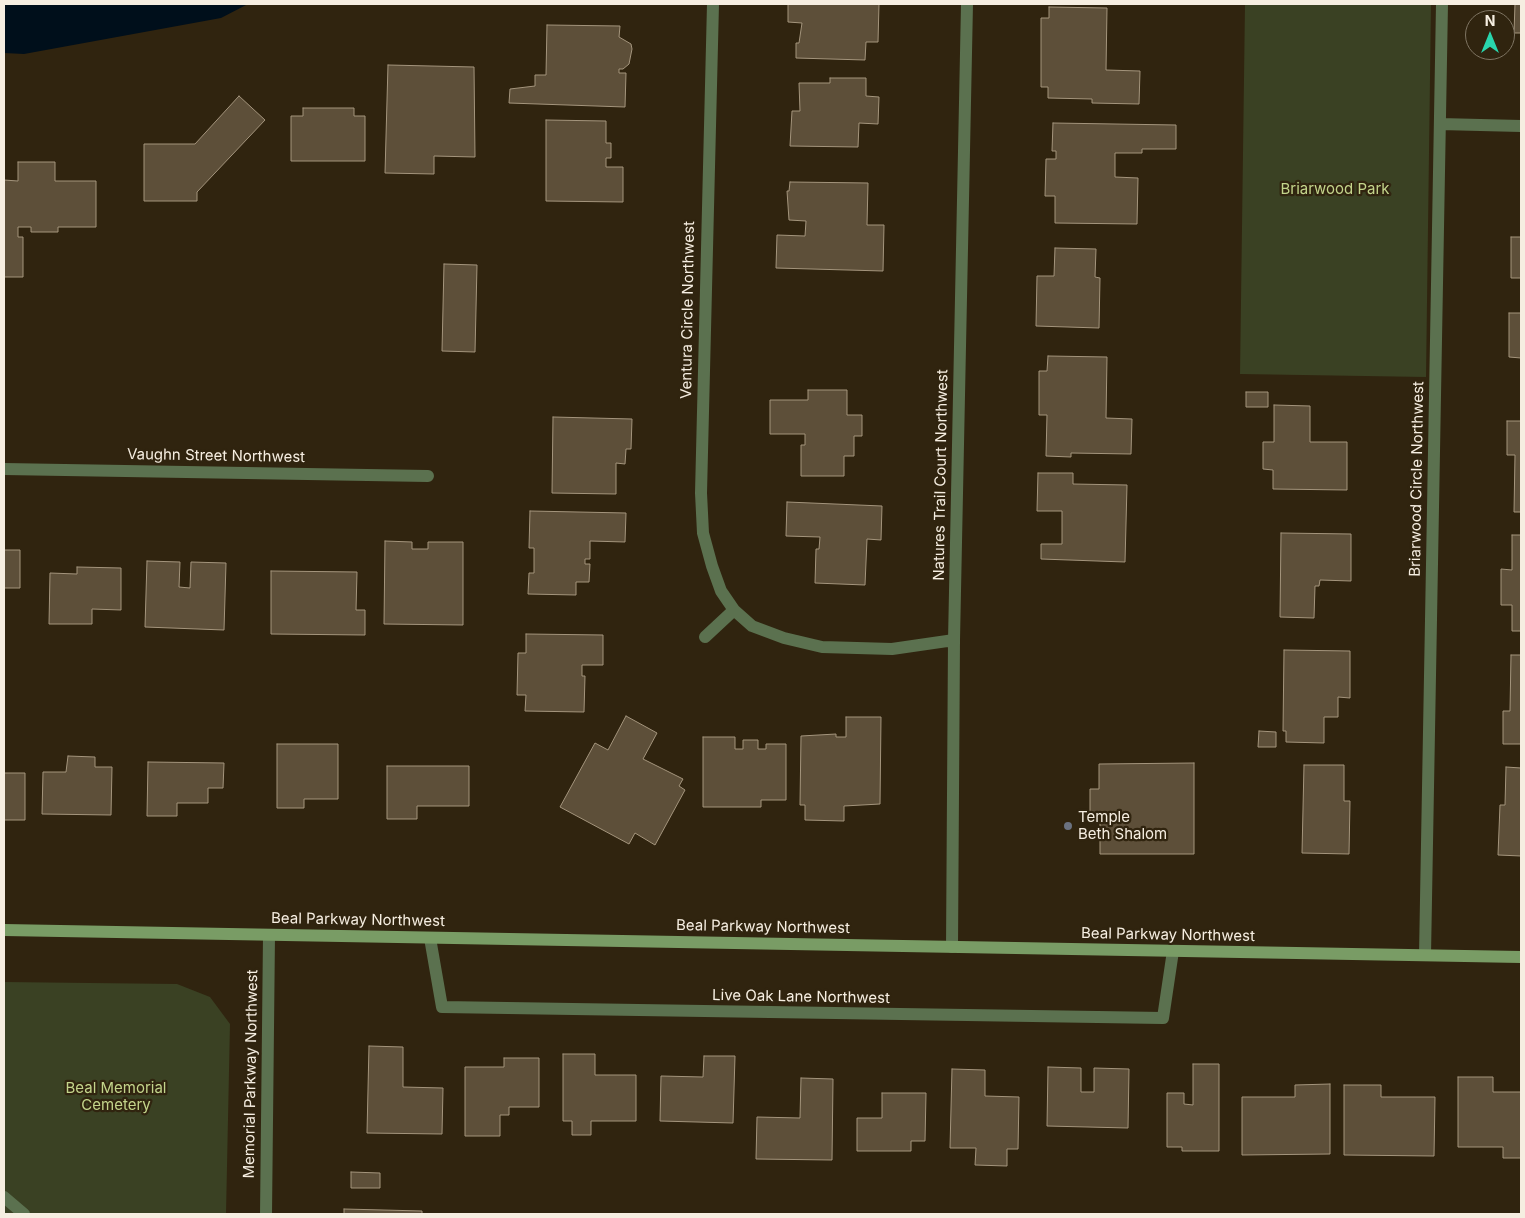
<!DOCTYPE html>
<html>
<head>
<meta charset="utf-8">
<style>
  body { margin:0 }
  #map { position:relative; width:1525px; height:1218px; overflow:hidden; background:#30240f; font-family:Inter,sans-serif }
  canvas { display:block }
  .frame { position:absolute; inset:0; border:5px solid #f6eee1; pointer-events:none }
  .north { position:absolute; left:1465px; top:10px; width:50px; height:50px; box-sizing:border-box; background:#30240f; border:1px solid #7f7563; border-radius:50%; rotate:0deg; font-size:14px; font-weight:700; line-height:20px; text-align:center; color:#f6eee1 }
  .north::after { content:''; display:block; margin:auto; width:18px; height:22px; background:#29d5ad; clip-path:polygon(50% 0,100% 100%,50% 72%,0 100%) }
</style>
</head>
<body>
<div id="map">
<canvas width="1525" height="1218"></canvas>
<div class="frame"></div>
<div class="north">N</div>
</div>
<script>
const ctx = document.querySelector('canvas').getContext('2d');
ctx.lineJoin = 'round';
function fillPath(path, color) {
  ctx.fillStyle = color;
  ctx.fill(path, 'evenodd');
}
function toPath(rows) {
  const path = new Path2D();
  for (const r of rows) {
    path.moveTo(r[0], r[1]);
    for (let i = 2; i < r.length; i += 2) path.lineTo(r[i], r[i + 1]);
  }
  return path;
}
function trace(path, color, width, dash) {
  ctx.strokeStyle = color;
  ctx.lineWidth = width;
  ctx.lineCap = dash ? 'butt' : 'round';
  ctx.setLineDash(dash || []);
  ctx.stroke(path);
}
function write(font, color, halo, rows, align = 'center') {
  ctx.font = font + ' Inter,sans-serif';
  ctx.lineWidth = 4.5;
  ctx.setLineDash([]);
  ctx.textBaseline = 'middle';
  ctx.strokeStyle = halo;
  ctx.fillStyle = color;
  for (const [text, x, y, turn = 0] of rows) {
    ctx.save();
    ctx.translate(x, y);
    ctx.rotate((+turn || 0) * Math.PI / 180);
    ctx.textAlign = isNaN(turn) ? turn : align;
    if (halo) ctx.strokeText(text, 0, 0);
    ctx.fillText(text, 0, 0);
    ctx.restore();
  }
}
fillPath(toPath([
  [1245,4,1431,4,1426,377,1240,374],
  [4,982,177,984,210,997,230,1024,226,1214,4,1214]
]), '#3a4123');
fillPath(toPath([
  [4,4,248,4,221,18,24,54,4,53]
]), '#000f1b');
const building = toPath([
  [788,4,879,4,878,42,866,42,865,60,796,58,796,43,799,43,802,23,788,22,788,4],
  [1515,4,1521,4,1521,33,1514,33,1515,4],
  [1049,7,1107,8,1106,70,1140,71,1139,104,1092,103,1092,99,1048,98,1048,87,1041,87,1041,18,1049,18,1049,7],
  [547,25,620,26,619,37,631,44,632,49,629,64,623,69,619,69,619,73,626,73,625,107,509,103,510,89,535,86,535,75,546,75,547,25],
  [388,65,474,67,475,157,434,156,434,174,385,173,388,65],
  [830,78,866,78,866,96,879,97,878,124,859,123,858,147,790,146,792,111,800,111,799,83,830,83,830,78],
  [239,96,265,120,197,192,197,201,144,201,144,144,195,144,239,96],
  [303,108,354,108,354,116,365,116,365,161,291,161,291,116,303,116,303,108],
  [546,120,606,121,606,143,611,143,611,158,606,158,606,167,623,167,623,202,546,201,546,120],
  [1053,123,1176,125,1176,149,1142,149,1142,153,1115,153,1115,177,1138,178,1137,224,1055,223,1055,196,1045,196,1046,159,1056,159,1056,151,1052,151,1053,123],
  [18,162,55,162,55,181,96,181,96,227,58,227,58,232,31,232,31,227,18,227,18,237,23,237,23,277,4,277,4,180,18,181,18,162],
  [790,182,868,183,867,225,884,225,883,271,776,268,777,235,805,236,806,221,789,220,787,191,789,191,790,182],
  [1511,237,1521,237,1521,278,1511,278,1511,237],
  [1055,248,1096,249,1095,277,1100,278,1099,328,1036,326,1037,276,1054,276,1055,248],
  [444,264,477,265,475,352,442,351,444,264],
  [1509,313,1521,313,1521,358,1509,357,1509,313],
  [1048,356,1107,357,1106,418,1132,419,1131,454,1071,453,1071,457,1046,456,1047,415,1039,415,1039,371,1047,371,1048,356],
  [808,390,847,390,847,415,862,415,862,436,854,436,854,456,844,456,844,476,801,476,801,445,805,445,805,434,770,434,770,400,808,400,808,390],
  [1246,392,1268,392,1268,407,1246,407,1246,392],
  [1274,405,1310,406,1310,442,1347,442,1347,490,1273,489,1273,470,1263,469,1263,442,1274,442,1274,405],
  [553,417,632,419,631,449,626,449,625,464,616,463,616,494,552,493,553,417],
  [1507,421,1521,421,1521,512,1514,512,1515,455,1507,455,1507,421],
  [1038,473,1073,473,1073,484,1127,485,1125,562,1041,559,1041,544,1062,544,1062,511,1037,511,1038,473],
  [787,502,882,506,881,540,867,539,865,585,815,583,816,549,819,549,820,537,786,536,787,502],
  [530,511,626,513,625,542,590,541,590,559,585,559,585,564,590,564,589,582,576,582,576,595,528,594,529,573,534,573,534,548,529,548,530,511],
  [1281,533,1351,534,1351,581,1320,580,1319,586,1315,586,1314,618,1280,617,1281,533],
  [1512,535,1521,535,1521,631,1512,631,1512,605,1501,605,1501,569,1512,570,1512,535],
  [385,541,412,542,412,549,428,549,428,542,463,542,463,625,384,624,385,541],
  [4,550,20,550,20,588,4,588,4,550],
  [147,561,180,562,179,587,190,588,191,562,226,563,224,630,145,627,147,561],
  [77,567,121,568,121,610,92,609,92,624,49,624,50,573,77,574,77,567],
  [271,571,357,572,356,610,365,610,365,635,271,634,271,571],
  [526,634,603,635,603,665,582,665,582,676,585,676,584,712,525,711,526,695,517,695,518,653,526,653,526,634],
  [1284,650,1350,651,1350,698,1338,697,1338,717,1324,717,1324,743,1286,742,1286,731,1283,731,1284,650],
  [1511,655,1521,655,1521,744,1503,744,1503,711,1510,711,1511,655],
  [626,716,657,733,643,759,683,779,679,786,685,790,655,845,635,833,629,844,560,807,595,743,608,750,626,716],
  [846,717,881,717,880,804,844,806,844,821,805,820,805,805,800,805,801,736,836,734,836,737,846,737,846,717],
  [1259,731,1276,732,1276,747,1258,747,1259,731],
  [703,737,735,737,735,749,743,749,743,740,758,740,758,749,766,749,766,744,786,744,786,800,761,800,761,807,703,807,703,737],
  [277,744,338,744,338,799,304,799,304,808,277,808,277,744],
  [68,756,95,757,95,767,112,767,111,815,42,814,43,772,66,772,68,756],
  [148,762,224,763,223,788,208,788,208,803,177,803,177,816,147,816,148,762],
  [1194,763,1194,854,1100,854,1100,820,1090,821,1090,789,1099,789,1099,764,1194,763],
  [1304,765,1344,765,1344,801,1350,801,1349,854,1302,853,1304,765],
  [387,766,469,766,469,806,417,806,417,819,387,819,387,766],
  [1506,767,1521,768,1521,856,1498,855,1500,805,1505,805,1506,767],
  [4,773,25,773,25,820,4,820,4,773],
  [369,1046,403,1047,403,1087,443,1088,442,1134,367,1133,369,1046],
  [563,1054,595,1054,595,1075,636,1075,636,1121,591,1121,591,1135,572,1135,572,1121,563,1121,563,1054],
  [704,1056,735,1056,733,1123,660,1121,661,1076,703,1077,704,1056],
  [504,1058,539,1058,539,1107,509,1107,509,1115,500,1115,500,1136,465,1136,465,1067,504,1067,504,1058],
  [1193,1064,1219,1064,1219,1151,1182,1151,1182,1147,1167,1147,1167,1093,1184,1093,1184,1104,1193,1105,1193,1064],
  [1048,1067,1081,1068,1081,1092,1094,1092,1094,1068,1129,1069,1128,1128,1047,1126,1048,1067],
  [952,1069,985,1070,985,1096,1019,1097,1018,1149,1007,1149,1007,1166,975,1165,976,1148,950,1148,952,1069],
  [1458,1077,1493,1077,1493,1092,1521,1092,1521,1158,1503,1158,1503,1147,1458,1147,1458,1077],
  [801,1078,833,1079,832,1160,756,1159,757,1117,800,1118,801,1078],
  [1330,1084,1330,1154,1242,1155,1242,1097,1295,1097,1295,1085,1330,1084],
  [1344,1085,1381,1085,1381,1097,1435,1097,1434,1156,1344,1155,1344,1085],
  [882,1093,926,1093,925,1141,911,1141,911,1151,857,1151,857,1118,882,1118,882,1093],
  [351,1172,380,1173,380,1188,351,1188,351,1172],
  [344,1209,422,1211,422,1214,344,1214,344,1209]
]);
fillPath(building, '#5d4f39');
trace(building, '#a4957d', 1);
trace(toPath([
  [4,1197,24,1214]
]), '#5b714f', 12);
trace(toPath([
  [713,4,701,493,703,533,712,566,721,591,734,610,752,626,784,638,822,647,892,649,954,640],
  [1440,124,1521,126],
  [4,469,428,476],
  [705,637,734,610],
  [430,938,442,1007,1163,1018,1173,951],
  [952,947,954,640,967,4],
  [1425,955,1442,4]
]), '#5b714f', 12);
trace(toPath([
  [266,1214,269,935]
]), '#5b714f', 12);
trace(toPath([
  [4,930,1521,957]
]), '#799c65', 12);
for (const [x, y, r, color] of [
  [1068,826,5,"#6b7280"]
]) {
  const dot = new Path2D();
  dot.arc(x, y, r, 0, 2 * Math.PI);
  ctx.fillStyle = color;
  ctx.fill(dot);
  trace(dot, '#30240f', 2);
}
write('15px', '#c3d48b', '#30240f', [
  ["Briarwood Park",1335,189],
  ["Beal Memorial",116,1088],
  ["Cemetery",116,1105]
]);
write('15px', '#f6eee1', '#30240f', [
  ["Ventura Circle Northwest",688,310,-89],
  ["Vaughn Street Northwest",216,456,1],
  ["Natures Trail Court Northwest",941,475,-89],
  ["Briarwood Circle Northwest",1417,479,-89],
  ["Beal Parkway Northwest",358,920,1],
  ["Beal Parkway Northwest",763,927,1],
  ["Beal Parkway Northwest",1168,935,1],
  ["Live Oak Lane Northwest",801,997,1],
  ["Memorial Parkway Northwest",251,1074,-89]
]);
write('15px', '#f6eee1', '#30240f', [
  ["Temple",1078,817],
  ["Beth Shalom",1078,834]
], 'left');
</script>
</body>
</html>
